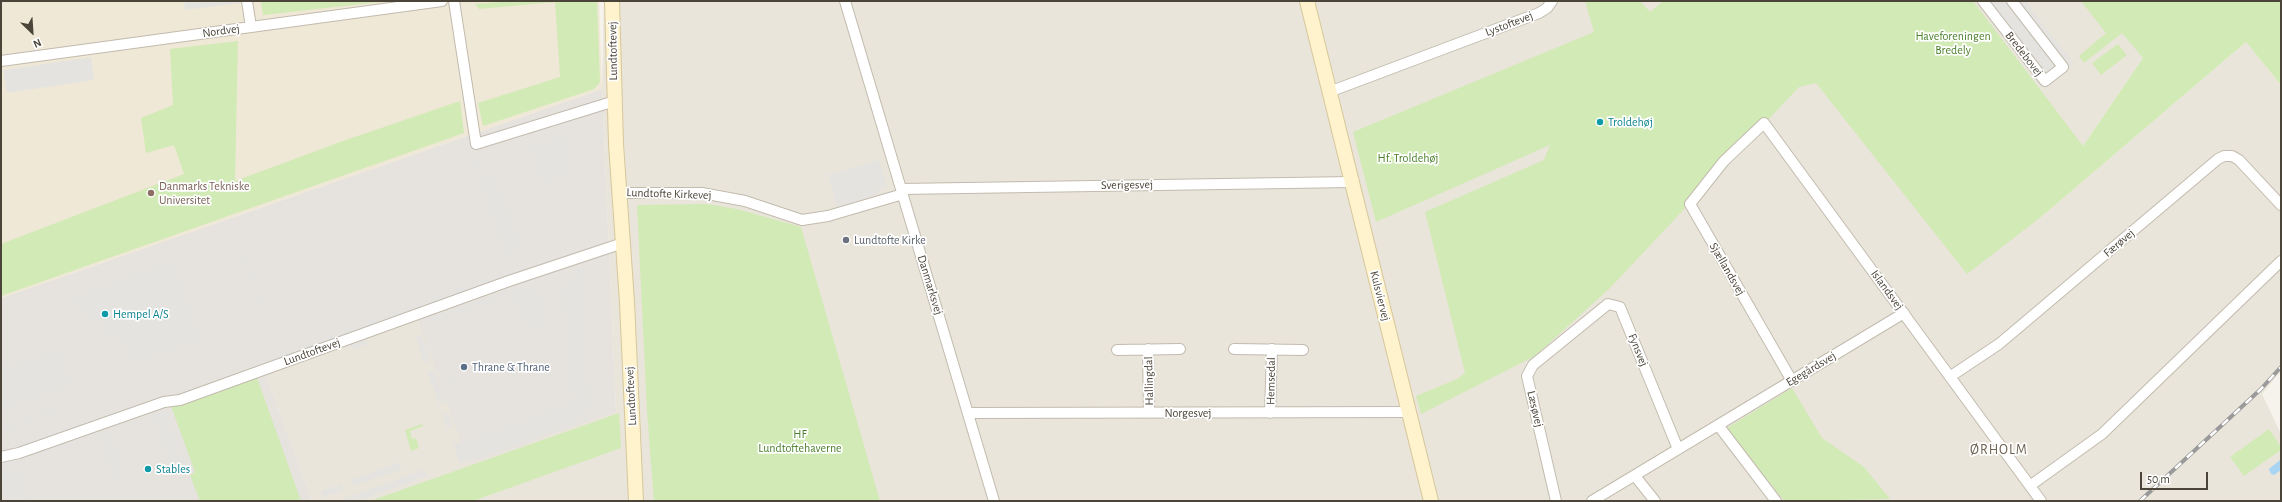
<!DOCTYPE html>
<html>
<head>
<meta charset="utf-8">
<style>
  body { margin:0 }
  #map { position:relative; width:2282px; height:502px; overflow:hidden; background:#f6f3ec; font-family:"Alegreya Sans",sans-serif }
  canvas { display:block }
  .frame { position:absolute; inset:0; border:2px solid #4b4439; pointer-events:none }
  .north { position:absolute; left:12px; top:12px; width:40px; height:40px; -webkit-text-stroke:3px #fff; paint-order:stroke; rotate:155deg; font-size:11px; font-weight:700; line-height:16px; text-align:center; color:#4b4439 }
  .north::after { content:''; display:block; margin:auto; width:14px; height:18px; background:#4b4439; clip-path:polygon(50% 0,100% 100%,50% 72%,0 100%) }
  .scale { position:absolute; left:2140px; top:472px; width:68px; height:18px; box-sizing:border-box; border:2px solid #4b4439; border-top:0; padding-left:5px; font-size:12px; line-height:14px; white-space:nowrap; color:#4b4439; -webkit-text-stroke:3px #fff; paint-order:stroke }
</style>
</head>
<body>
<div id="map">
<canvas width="2282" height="502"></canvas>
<div class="frame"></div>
<div class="north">N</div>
<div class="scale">50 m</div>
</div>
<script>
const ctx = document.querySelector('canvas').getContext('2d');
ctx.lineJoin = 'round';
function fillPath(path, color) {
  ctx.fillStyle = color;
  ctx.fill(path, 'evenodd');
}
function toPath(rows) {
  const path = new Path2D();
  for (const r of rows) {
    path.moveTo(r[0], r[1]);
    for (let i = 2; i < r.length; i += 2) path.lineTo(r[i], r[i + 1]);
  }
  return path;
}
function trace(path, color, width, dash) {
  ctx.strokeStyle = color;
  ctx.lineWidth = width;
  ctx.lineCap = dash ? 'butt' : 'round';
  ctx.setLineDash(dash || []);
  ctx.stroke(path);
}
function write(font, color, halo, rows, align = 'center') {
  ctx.font = font + ' "Alegreya Sans",sans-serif';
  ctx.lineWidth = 3.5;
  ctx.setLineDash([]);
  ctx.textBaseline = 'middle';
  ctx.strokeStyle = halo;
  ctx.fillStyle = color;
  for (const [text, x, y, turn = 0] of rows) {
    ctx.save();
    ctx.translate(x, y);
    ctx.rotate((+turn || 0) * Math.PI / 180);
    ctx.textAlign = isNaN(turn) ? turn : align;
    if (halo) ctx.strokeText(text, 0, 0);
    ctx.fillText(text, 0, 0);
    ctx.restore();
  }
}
fillPath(toPath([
  [604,1,2136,1,2143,58,2083,146,2041,217,2246,42,2281,85,2281,371,2262,394,2281,434,2281,501,312,501,265,372,417,318,616,412,602,89]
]), '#eae5da');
fillPath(toPath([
  [602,89,616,412,469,464,417,318,265,372,312,501,1,501,1,298]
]), '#e6e2dd');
fillPath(toPath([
  [1,1,599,1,602,89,1,298]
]), '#efe8d6');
fillPath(toPath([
  [261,1,389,1,263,15],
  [512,1,597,1,600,82,594,89,483,126,478,103,560,77,555,2,479,9,475,4],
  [1585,1,1640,1,1650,12,1663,1,1973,1,2083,146,2143,58,2122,33,2084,63,2079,56,2106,33,2081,1,2281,1,2281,85,2246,42,2041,217,1967,274,1816,83,1799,87,1610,288,1535,356,1421,414,1416,396,1457,379,1465,373,1425,212,1544,160,1550,145,1376,222,1353,132,1594,32],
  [238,41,235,181,343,141,460,101,464,133,1,296,1,244,184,174,174,145,146,153,141,118,173,105,170,49],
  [2118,44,2127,55,2101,75,2092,63],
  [707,204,737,209,801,227,880,501,654,501,647,411,637,205],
  [256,375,301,501,200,501,190,475,195,472,171,406],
  [1792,388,1822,438,1864,467,1890,499,1785,501,1781,497,1727,428],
  [619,413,621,448,473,501,370,501],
  [422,424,423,426,410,431,412,439,416,438,419,448,411,451,405,430],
  [2269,429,2281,447,2281,450,2244,476,2230,457]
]), '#d2eab5');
fillPath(toPath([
  [184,1,240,1,240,3,185,10],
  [1977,1,2025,1,2074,64,2043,87],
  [91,57,94,80,7,93,3,70],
  [566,132,569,176,540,186,527,145],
  [478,156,486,178,497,174,524,250,505,257,470,159],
  [879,160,887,186,878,189,879,194,837,207,828,175],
  [249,252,272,324,267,326,240,256],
  [175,259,204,341,129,367,119,340,110,344,102,323,93,326,89,315,80,318,71,295],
  [522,265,524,271,271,363,269,356],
  [577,267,585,267,591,411,583,413,584,420,460,463,453,444,573,401,574,395,567,396,561,285,567,284],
  [522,286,533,287,541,292,549,306,549,315,546,324,540,330,528,335,527,328,524,329,509,290],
  [507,291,509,297,430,324,428,318],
  [421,335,430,360,424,363,415,337],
  [366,338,368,344,353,350,350,344],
  [60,348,73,386,1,411,1,368],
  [444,351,463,403,457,405,438,353],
  [263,359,265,364,250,370,248,364],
  [434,370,446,402,439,404,427,372],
  [70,401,72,408,8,432,5,424],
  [167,412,184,463,170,468,152,417],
  [448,413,453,426,447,428,442,415],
  [98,415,99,420,19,449,17,444],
  [139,421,141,427,122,434,120,428],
  [111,429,125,470,118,472,120,479,113,481,96,434],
  [82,437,84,443,31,462,29,457],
  [399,462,402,469,353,486,351,480],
  [20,466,32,501,8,501,1,481,1,472],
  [425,469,427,476,359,501,338,501],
  [341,484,343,490,324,497,321,491]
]), '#e5e3e0');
fillPath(toPath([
  [2280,460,2281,470,2274,475,2271,474,2269,469]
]), '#a9d4f2');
const street = toPath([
  [247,1,251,27],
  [454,1,476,144,615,101],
  [845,1,994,501],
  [1983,1,2045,81,2063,67,2012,1],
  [1,61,442,1],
  [1329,92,1539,13,1547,8,1552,1],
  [901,189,1352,182],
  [619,193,702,193,745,201,802,220,828,216,903,194],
  [1148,349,1149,413],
  [1234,349,1303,350],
  [1117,350,1180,349],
  [1951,376,1999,344,2218,159,2224,156,2232,156,2239,160,2281,205],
  [1792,381,1690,204,1724,161,1764,123,2041,501],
  [968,413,1409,412],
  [1270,413,1272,349],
  [1718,425,1776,501],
  [1,457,19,453,164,402,180,400,509,281,623,243],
  [1635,476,1655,501],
  [2031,485,2102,434,2281,261],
  [1556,501,1527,376,1533,365,1608,304,1620,307,1678,449],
  [1592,501,1904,313]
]);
const secondary = toPath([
  [612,1,616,144,627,302,636,501],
  [1307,1,1431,501]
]);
trace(street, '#c2bbae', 12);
trace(secondary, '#d6c79b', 16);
trace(street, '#fff', 10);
trace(secondary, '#fff3cd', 14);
const rail = toPath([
  [2140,501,2261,389,2281,367]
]);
trace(rail, '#9a9a9a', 4);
trace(rail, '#fff', 2.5, [8]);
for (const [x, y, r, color] of [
  [1600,122,4,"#0f9aa8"],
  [151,193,4,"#8d6e63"],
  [846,240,4,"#6b7280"],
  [105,314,4,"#0f9aa8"],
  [464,367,4,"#5c6f8a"],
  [148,469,4,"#0f9aa8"]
]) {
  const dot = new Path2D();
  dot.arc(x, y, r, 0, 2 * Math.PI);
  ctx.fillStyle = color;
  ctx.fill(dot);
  trace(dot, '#fff', 1.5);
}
write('12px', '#4b4439', '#fff', [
  ["Lystoftevej",1509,24,-21],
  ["Nordvej",221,31,-8],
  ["Lundtoftevej",613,51,-91],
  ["Bredebovej",2024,54,52],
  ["Sverigesvej",1127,185,-1],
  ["Lundtofte Kirkevej",669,194,2],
  ["Færøvej",2119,243,-40],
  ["Sjællandsvej",1727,269,60],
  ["Danmarksvej",930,285,73],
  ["Islandsvej",1887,290,54],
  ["Kulsviervej",1380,296,76],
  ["Fynsvej",1638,350,68],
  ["Lundtoftevej",312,352,-20],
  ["Egegårdsvej",1811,369,-31],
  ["Hallingdal",1149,381,-91],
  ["Hemsedal",1271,381,-89],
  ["Lundtoftevej",631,396,-93],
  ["Læsøvej",1535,409,77],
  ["Norgesvej",1188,413]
]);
write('12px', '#4a7f2a', '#fff', [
  ["Haveforeningen",1953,36],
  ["Bredely",1953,50],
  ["Hf. Troldehøj",1408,158],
  ["HF",800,434],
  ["Lundtoftehaverne",800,448]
]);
write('12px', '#0d838f', '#fff', [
  ["Troldehøj",1608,122],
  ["Hempel A/S",113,314],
  ["Stables",156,469]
], 'left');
write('12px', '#785e54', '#fff', [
  ["Danmarks Tekniske",159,186],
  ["Universitet",159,200]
], 'left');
write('12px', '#5b616d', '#fff', [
  ["Lundtofte Kirke",854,240]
], 'left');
write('12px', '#4e5e75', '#fff', [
  ["Thrane & Thrane",472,367]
], 'left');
ctx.letterSpacing = '1px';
write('14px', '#6e6250', '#fff', [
  ["ØRHOLM",1999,450]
]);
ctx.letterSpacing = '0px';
</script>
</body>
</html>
